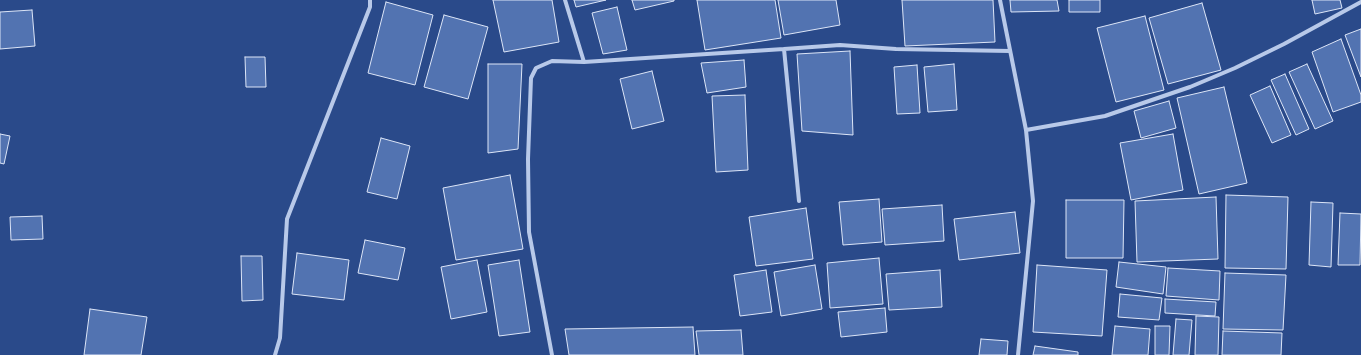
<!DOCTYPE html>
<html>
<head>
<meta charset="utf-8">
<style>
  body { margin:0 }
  canvas { display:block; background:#2a4a8a }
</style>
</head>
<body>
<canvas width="1361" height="355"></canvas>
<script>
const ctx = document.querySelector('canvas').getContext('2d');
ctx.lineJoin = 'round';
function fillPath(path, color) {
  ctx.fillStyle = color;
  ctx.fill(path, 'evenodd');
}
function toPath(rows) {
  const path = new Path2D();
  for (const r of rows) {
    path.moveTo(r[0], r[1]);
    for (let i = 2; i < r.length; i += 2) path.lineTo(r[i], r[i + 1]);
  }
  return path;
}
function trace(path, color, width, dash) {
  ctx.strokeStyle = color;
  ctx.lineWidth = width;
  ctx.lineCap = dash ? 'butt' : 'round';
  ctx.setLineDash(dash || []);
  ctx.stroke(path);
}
const building = toPath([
  [493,0,552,0,559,42,504,52,493,0],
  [574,0,606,0,576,7,574,0],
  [632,0,674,0,674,1,635,10,632,0],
  [697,0,775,0,781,38,705,50,697,0],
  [778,0,836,0,840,25,784,35,778,0],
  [902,0,993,0,995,42,905,46,902,0],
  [1010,0,1057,0,1059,11,1011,12,1010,0],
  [1069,0,1100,0,1100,12,1069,12,1069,0],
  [1312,0,1340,0,1342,8,1315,14,1312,0],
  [386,2,433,15,415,85,368,73,386,2],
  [1202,3,1221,70,1168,84,1149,18,1202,3],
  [617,7,627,50,603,54,592,13,617,7],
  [32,10,35,46,0,49,0,12,32,10],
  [444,15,488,27,468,99,424,87,444,15],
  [1145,16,1164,90,1116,102,1097,28,1145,16],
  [1361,29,1361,77,1345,35,1361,29],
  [1341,39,1361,95,1361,102,1333,112,1312,52,1341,39],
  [850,51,853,135,802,131,797,54,850,51],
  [245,57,265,57,266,87,246,87,245,57],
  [744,60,746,87,707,93,701,63,744,60],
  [488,64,522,64,518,149,488,153,488,64],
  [954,64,957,110,928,112,924,67,954,64],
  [1307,64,1333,121,1315,129,1289,72,1307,64],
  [917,65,920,113,897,114,894,67,917,65],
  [652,71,664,121,632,129,620,79,652,71],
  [1285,74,1309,129,1296,135,1271,80,1285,74],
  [1270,86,1291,135,1272,143,1250,95,1270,86],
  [1224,87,1247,183,1199,194,1177,98,1224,87],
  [745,95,748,170,716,172,712,96,745,95],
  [1169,101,1176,128,1141,138,1134,111,1169,101],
  [0,134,10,136,4,164,0,163,0,134],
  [1173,134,1183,190,1131,200,1120,143,1173,134],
  [381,138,410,146,397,199,367,192,381,138],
  [510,175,523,249,456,260,443,188,510,175],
  [1226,195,1288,197,1286,269,1225,268,1226,195],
  [1216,197,1218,259,1137,262,1135,201,1216,197],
  [879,199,882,242,843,245,839,202,879,199],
  [1066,200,1124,200,1123,258,1066,258,1066,200],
  [1311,202,1333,203,1331,267,1309,265,1311,202],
  [942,205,944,241,885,245,882,209,942,205],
  [806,208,813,259,756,266,749,217,806,208],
  [1015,212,1020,253,959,260,954,219,1015,212],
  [1340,213,1361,214,1360,265,1338,265,1340,213],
  [42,216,43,239,11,240,10,217,42,216],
  [365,240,405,248,398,280,358,273,365,240],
  [297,253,349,260,344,300,292,294,297,253],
  [241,256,262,256,263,300,242,301,241,256],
  [879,258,883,304,830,308,827,263,879,258],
  [477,260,487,312,451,319,441,267,477,260],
  [519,260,530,332,499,336,488,265,519,260],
  [1119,262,1166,267,1163,294,1116,287,1119,262],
  [815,265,822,309,781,316,774,272,815,265],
  [1037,265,1107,270,1102,336,1033,332,1037,265],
  [1168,268,1220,271,1219,300,1166,296,1168,268],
  [766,270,772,312,740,316,734,275,766,270],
  [940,270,942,307,889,310,886,274,940,270],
  [1225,273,1286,275,1283,330,1223,329,1225,273],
  [1120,294,1162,298,1159,320,1118,317,1120,294],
  [1165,299,1216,302,1215,316,1165,313,1165,299],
  [885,308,887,332,841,337,838,312,885,308],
  [90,309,147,317,141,355,84,355,90,309],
  [1196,316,1219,317,1218,355,1195,355,1196,316],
  [1176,319,1192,320,1189,355,1173,355,1176,319],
  [1115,326,1150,329,1148,355,1112,355,1115,326],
  [1155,326,1170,326,1169,355,1155,355,1155,326],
  [693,327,695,355,569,355,565,329,693,327],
  [741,330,743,355,699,355,696,331,741,330],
  [1223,331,1282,333,1281,355,1222,355,1223,331],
  [981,339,1008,341,1007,355,979,355,981,339],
  [1035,346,1078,352,1078,355,1033,355,1035,346]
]);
fillPath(building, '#5273b1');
trace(building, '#dce5f7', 1);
trace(toPath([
  [565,0,584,62],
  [1000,0,1026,130,1033,201,1018,355],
  [1026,130,1105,116,1190,87,1235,68,1284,44,1361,2],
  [799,201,784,49,840,45,896,49,1010,51],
  [275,355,280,338,287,219,370,7,370,0],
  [552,355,529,232,528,159,531,78,536,68,552,61,584,62,784,49]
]), '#b8c9e9', 4);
</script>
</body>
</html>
